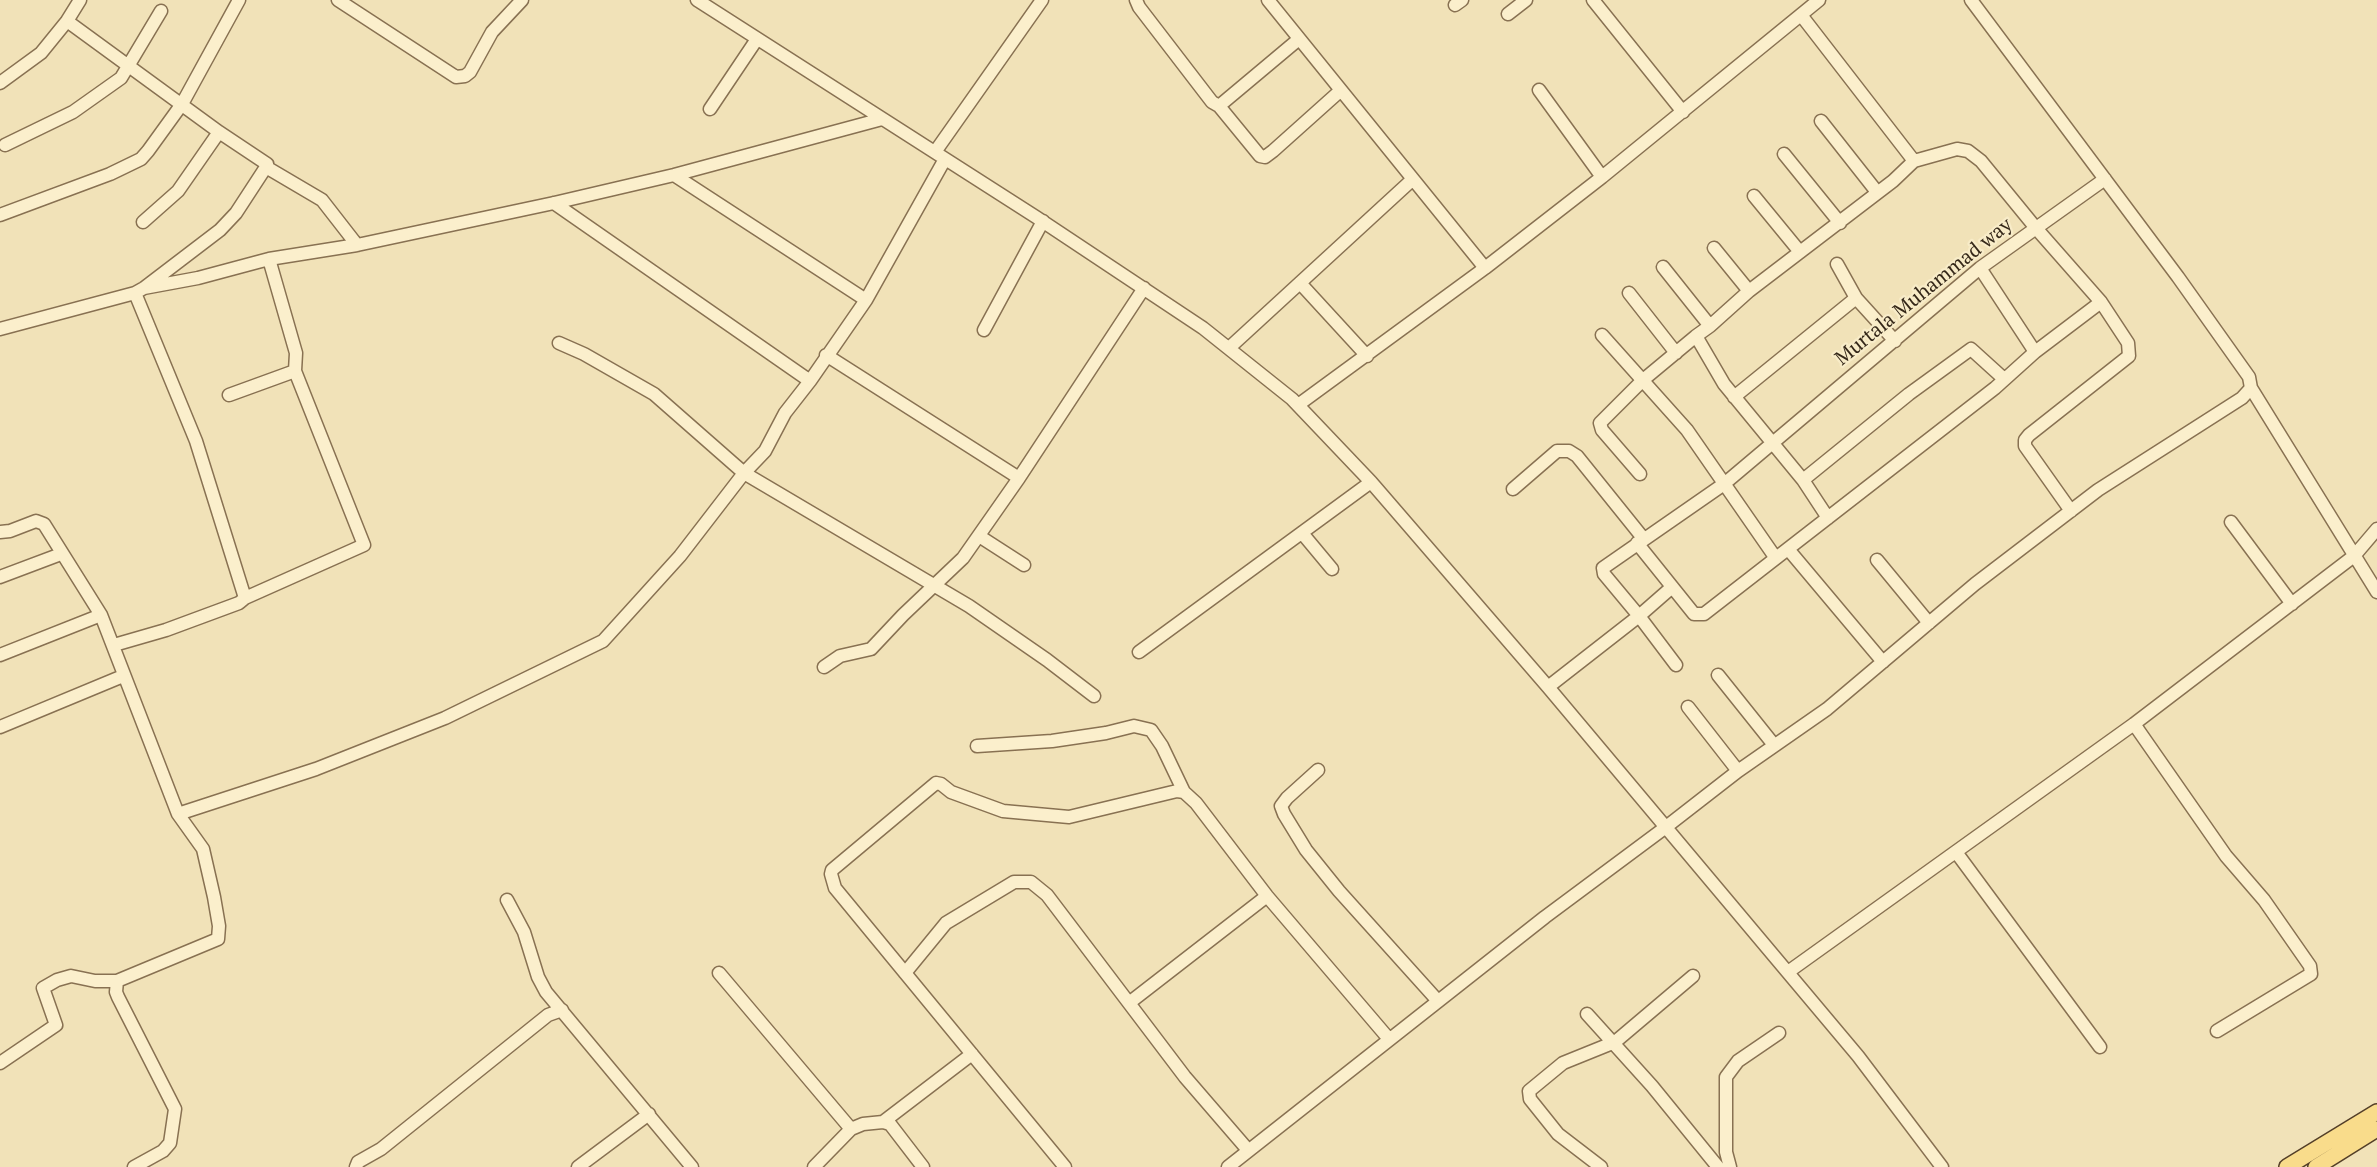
<!DOCTYPE html>
<html>
<head>
<meta charset="utf-8">
<style>
  body { margin:0 }
  canvas { display:block; background:#f1e2b8 }
</style>
</head>
<body>
<canvas width="2377" height="1167"></canvas>
<script>
const ctx = document.querySelector('canvas').getContext('2d');
ctx.lineJoin = 'round';
function toPath(rows) {
  const path = new Path2D();
  for (const r of rows) {
    path.moveTo(r[0], r[1]);
    for (let i = 2; i < r.length; i += 2) path.lineTo(r[i], r[i + 1]);
  }
  return path;
}
function trace(path, color, width, dash) {
  ctx.strokeStyle = color;
  ctx.lineWidth = width;
  ctx.lineCap = dash ? 'butt' : 'round';
  ctx.setLineDash(dash || []);
  ctx.stroke(path);
}
function write(font, color, halo, rows, align = 'center') {
  ctx.font = font + ' "PT Serif",serif';
  ctx.lineWidth = 4.5;
  ctx.setLineDash([]);
  ctx.textBaseline = 'middle';
  ctx.strokeStyle = halo;
  ctx.fillStyle = color;
  for (const [text, x, y, turn = 0] of rows) {
    ctx.save();
    ctx.translate(x, y);
    ctx.rotate((+turn || 0) * Math.PI / 180);
    ctx.textAlign = isNaN(turn) ? turn : align;
    if (halo) ctx.strokeText(text, 0, 0);
    ctx.fillText(text, 0, 0);
    ctx.restore();
  }
}
const minor = toPath([
  [338,0,456,77,465,76,470,72,492,32,522,0],
  [697,0,1036,217,1203,328,1292,399,1371,482,1548,687,1858,1056,1942,1167],
  [1136,0,1139,7,1212,102,1219,106,1260,156,1265,157,1273,151,1340,91],
  [1268,0,1485,268],
  [1593,0,1683,112],
  [1971,0,2178,277,2249,377,2251,388,2377,592],
  [1455,5,1462,0],
  [1508,14,1526,0],
  [1801,15,1914,161],
  [0,83,41,53,67,21,80,0],
  [1539,90,1602,177],
  [1219,106,1299,39],
  [710,109,757,39],
  [1821,121,1877,192],
  [5,145,73,112,121,78,161,11],
  [935,152,1042,0],
  [1784,154,1840,223],
  [266,167,322,200,357,245],
  [674,175,866,300],
  [1754,196,1800,252],
  [554,203,810,381],
  [0,215,110,174,141,159,148,151,182,104,239,0],
  [143,222,178,191,219,132],
  [1714,248,1749,291],
  [1837,264,1856,298],
  [1663,267,1710,326,1696,336,1724,384,1803,480,1828,518],
  [1300,283,1367,356],
  [144,288,198,278,269,259,357,245,554,203,674,175,882,119],
  [135,293,196,441,245,598],
  [1629,293,1676,353],
  [1710,326,1749,291,1893,181,1914,161,1957,149,1968,151,1981,161,2035,227,2101,302,2128,343,2129,356,2029,435,2025,440,2025,446,2071,511],
  [0,329,135,293,144,288,220,230,236,213,266,167,267,164,219,132,67,21],
  [984,330,1043,221],
  [1602,335,1687,430,1775,557],
  [559,343,584,354,654,394,744,473,969,606,1047,660,1094,696],
  [1229,348,1413,179],
  [2035,352,2101,302],
  [826,355,1019,478],
  [229,395,295,371],
  [1734,397,1856,298,1895,341],
  [1298,405,1485,268,1602,177,1819,0],
  [1640,474,1602,430,1600,423,1643,380,1696,336],
  [1803,480,1909,394,1971,349,2003,378],
  [1513,489,1557,451,1569,451,1577,456,1643,538],
  [2231,522,2292,604],
  [0,532,10,531,36,521,44,524,101,615,178,814,203,849,214,897,219,926,218,939,117,981,116,992,118,997,175,1109,170,1143,163,1151,134,1167],
  [1302,533,1332,569],
  [979,536,1024,565],
  [1637,543,1694,614,1704,614,1995,388,2035,352,1980,268],
  [1788,549,1883,662],
  [1877,560,1929,623],
  [0,577,61,554],
  [1671,588,1639,616,1676,665],
  [114,645,166,630,239,603,245,598,364,545,295,371,296,353,269,259],
  [1139,652,1371,482],
  [0,655,101,615],
  [824,667,840,656,871,649,903,615,963,558,1019,478,1144,288],
  [1718,675,1774,745],
  [1548,687,1639,616,1604,574,1603,568,1724,484,1980,268,2105,179],
  [1688,707,1738,771],
  [2134,724,2226,856,2264,900,2310,966,2311,974,2217,1031],
  [0,727,123,676],
  [977,746,1052,741,1106,733,1134,726,1151,730,1162,746,1184,792,1196,803,1267,896,1389,1039],
  [1318,770,1287,798,1281,806,1284,814,1306,850,1339,891,1438,1001],
  [178,814,316,769,445,718,603,641,680,556,744,473,765,451,785,413,810,381,866,300,945,159],
  [1956,852,2100,1047],
  [507,900,524,932,538,977,546,992,692,1167],
  [1788,972,2134,724,2354,556,2377,529],
  [719,973,851,1129],
  [905,973,946,923,1014,882,1031,882,1047,895,1185,1077,1248,1150],
  [1129,1003,1267,896],
  [1587,1014,1652,1086,1718,1167],
  [0,1063,56,1025,43,988,57,980,71,976,95,981,117,981],
  [883,1122,972,1054],
  [356,1167,358,1162,381,1149,548,1015,562,1010],
  [578,1167,649,1114],
  [814,1167,851,1129,863,1124,883,1122,890,1124,923,1167],
  [1065,1167,835,888,831,874,832,870,936,783,941,784,951,792,1003,811,1069,817,1177,791,1184,792],
  [1228,1167,1545,917,1666,827,1738,771,1827,709,1975,584,2098,490,2242,398,2251,388],
  [1601,1167,1558,1134,1530,1099,1529,1091,1563,1063,1615,1042,1693,976],
  [1730,1167,1726,1152,1726,1077,1738,1061,1779,1033]
]);
const major = toPath([
  [2287,1167,2377,1112],
  [2316,1167,2377,1129]
]);
trace(minor, '#887152', 15);
trace(major, '#543f28', 18);
trace(minor, '#fbefcc', 12);
trace(major, '#f9dc8b', 15);
write('20px', '#352819', '#f8ecc8', [
  ["Murtala Muhammad way",1924,292,-39]
]);
</script>
</body>
</html>
